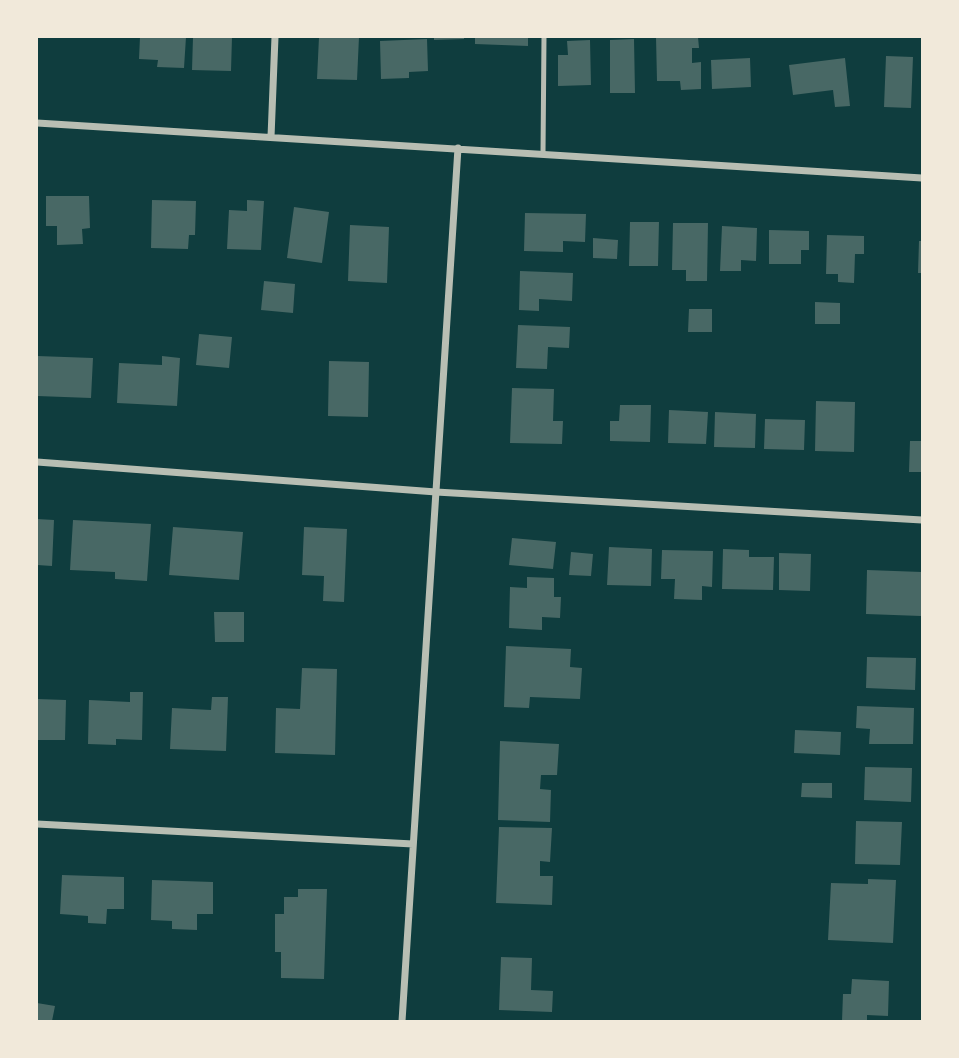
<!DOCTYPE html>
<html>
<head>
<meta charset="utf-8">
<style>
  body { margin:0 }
  #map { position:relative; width:959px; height:1058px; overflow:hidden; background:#0f3d3e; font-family:Roboto,sans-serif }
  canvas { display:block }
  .frame { position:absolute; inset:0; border:38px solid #f1e9da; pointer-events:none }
</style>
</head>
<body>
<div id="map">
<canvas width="959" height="1058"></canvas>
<div class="frame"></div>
</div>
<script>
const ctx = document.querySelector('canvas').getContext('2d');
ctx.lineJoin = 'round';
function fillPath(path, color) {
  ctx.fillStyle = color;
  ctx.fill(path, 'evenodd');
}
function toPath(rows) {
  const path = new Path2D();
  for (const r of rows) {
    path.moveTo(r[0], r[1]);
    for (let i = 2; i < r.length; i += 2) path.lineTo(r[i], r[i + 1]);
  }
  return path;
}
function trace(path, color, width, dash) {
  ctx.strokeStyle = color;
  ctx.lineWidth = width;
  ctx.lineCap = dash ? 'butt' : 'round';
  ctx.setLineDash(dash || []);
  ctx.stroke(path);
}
fillPath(toPath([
  [140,37,186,37,184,68,157,67,158,60,139,59],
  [193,37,232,37,231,71,192,70],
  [319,37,359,37,357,80,317,79],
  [434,37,464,37,464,39,434,40],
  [475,37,528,37,528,46,475,44],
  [656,37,698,37,699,48,692,48,692,63,701,62,701,89,681,90,680,81,657,81],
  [427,39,428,71,409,72,409,78,381,79,380,41],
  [634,39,635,93,610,93,610,40],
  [590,40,591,85,558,86,558,55,568,55,567,41],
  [886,56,913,57,911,108,884,107],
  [750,58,751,87,712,89,711,60],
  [845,58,850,106,835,107,833,90,793,95,789,65],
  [46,196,89,196,90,228,82,229,83,244,57,245,57,226,46,226],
  [152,200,196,201,195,235,189,235,188,249,151,248],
  [247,200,264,201,261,250,227,249,229,210,247,211],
  [294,207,329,212,322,263,287,258],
  [525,213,586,214,585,242,563,241,563,252,524,251],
  [630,222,659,222,658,266,629,266],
  [673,223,708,223,707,281,686,281,686,270,672,270],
  [350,225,389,227,387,283,348,281],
  [722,226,757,228,756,261,741,260,741,271,720,271],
  [769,230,809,231,809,250,801,250,801,264,769,264],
  [827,235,864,236,864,254,855,254,854,283,838,282,838,274,826,274],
  [593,238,618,240,617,259,593,258],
  [919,241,922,241,922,273,918,273],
  [520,271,573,273,572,301,539,299,539,311,519,310],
  [264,281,295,284,293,313,261,310],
  [815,302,840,303,840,324,815,324],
  [689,309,712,309,712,332,688,332],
  [518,325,570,327,569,348,548,347,547,369,516,368],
  [199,334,232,337,229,368,196,365],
  [37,356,93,358,91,398,37,396],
  [162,356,180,358,177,406,117,403,119,363,162,365],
  [329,361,369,362,368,417,328,416],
  [512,388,554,389,553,421,563,421,562,444,510,443],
  [816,401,855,402,854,452,815,451],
  [620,405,651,405,650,442,610,441,610,421,619,421],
  [669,410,708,412,706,444,668,443],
  [715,412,756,414,755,448,714,447],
  [765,419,805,420,804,450,764,449],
  [910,441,922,441,922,472,909,472],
  [37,519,54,520,52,566,37,565],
  [73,520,151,524,147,581,115,579,115,572,70,570],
  [173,527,243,532,239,580,169,575],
  [304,527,347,529,344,602,323,601,324,576,302,575],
  [512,538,556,542,553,569,509,565],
  [609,547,652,549,651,586,607,585],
  [723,549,749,550,749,557,774,557,773,590,722,589],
  [662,550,713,551,712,587,702,586,702,600,674,599,675,579,661,579],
  [571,552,593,554,591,576,569,575],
  [779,553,811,554,810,591,779,590],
  [867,570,922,572,921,616,866,614],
  [527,577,554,578,554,597,561,597,560,618,542,617,542,630,509,628,510,587,527,588],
  [214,612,244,612,244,642,215,642],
  [506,646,571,649,570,667,582,668,580,699,530,697,529,708,504,707],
  [867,657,916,658,915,690,866,688],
  [302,668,337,669,335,755,275,753,276,708,300,709],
  [130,692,143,692,142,740,116,739,116,745,88,744,89,700,130,702],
  [212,697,228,697,226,751,170,749,172,708,211,710],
  [37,699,66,700,65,740,37,740],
  [857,706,914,708,913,744,869,744,870,729,856,728],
  [795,730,841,732,840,755,794,753],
  [500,741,559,744,557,775,541,775,540,789,551,790,550,822,498,820],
  [865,767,912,768,911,802,864,800],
  [802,783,832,783,832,798,801,797],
  [856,821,902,822,900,865,855,864],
  [499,827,552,828,550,862,540,861,540,876,553,876,552,905,496,903],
  [62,875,124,877,124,909,107,909,106,924,88,923,88,916,60,914],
  [868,879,896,880,893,943,828,940,831,883,868,884],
  [152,880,213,882,213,914,197,914,197,930,172,929,172,921,151,920],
  [298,889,327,889,324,979,281,978,281,952,275,952,275,914,284,914,284,897,298,897],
  [501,957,532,958,531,990,553,991,552,1012,499,1010],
  [852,979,889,981,888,1016,867,1015,867,1021,842,1021,843,994,851,994],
  [37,1003,55,1006,52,1021,37,1021]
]), '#486865');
trace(toPath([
  [543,153,544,37]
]), '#b8beb3', 5);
trace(toPath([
  [37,123,922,178],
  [271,137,275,37],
  [37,462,436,492,922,520],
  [37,824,413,844],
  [402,1021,458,148]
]), '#b8beb3', 7);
</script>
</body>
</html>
